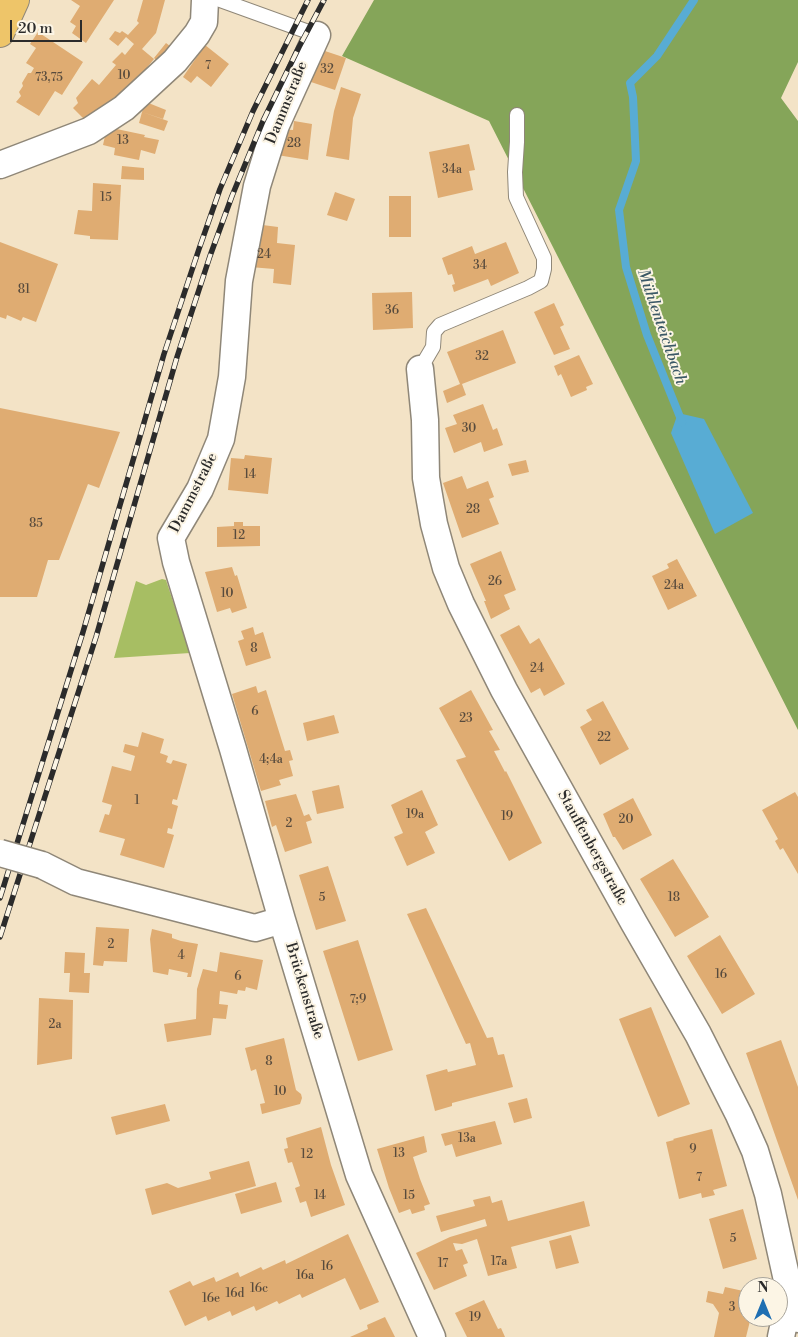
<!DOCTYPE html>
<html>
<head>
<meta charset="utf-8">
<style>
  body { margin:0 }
  #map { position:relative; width:798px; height:1337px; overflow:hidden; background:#f3e3c6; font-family:"Libre Bodoni",serif }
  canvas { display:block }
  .north { position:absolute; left:738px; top:1277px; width:50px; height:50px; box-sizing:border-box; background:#fcf5e5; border:1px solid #a8a49b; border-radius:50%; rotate:0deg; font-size:14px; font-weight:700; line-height:20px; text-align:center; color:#2b2b2b }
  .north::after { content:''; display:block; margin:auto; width:18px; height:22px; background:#1f6fb2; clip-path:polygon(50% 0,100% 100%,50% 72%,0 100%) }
  .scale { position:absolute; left:10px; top:20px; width:72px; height:22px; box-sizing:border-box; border:2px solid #2b2b2b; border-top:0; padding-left:6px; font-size:15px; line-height:18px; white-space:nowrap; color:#2b2b2b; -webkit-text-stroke:4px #fcf5e5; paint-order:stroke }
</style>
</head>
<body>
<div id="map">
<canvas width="798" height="1337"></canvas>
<div class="north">N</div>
<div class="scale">20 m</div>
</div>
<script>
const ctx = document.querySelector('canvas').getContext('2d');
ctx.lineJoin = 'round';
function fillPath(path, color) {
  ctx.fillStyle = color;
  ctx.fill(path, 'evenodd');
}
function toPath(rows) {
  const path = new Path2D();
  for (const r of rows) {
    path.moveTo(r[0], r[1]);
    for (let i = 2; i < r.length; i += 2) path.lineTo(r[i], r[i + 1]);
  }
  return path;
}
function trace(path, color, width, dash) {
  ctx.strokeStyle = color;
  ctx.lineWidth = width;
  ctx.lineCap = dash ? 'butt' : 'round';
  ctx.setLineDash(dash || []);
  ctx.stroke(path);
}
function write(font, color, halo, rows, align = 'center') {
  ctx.font = font + ' "Libre Bodoni",serif';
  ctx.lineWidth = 4;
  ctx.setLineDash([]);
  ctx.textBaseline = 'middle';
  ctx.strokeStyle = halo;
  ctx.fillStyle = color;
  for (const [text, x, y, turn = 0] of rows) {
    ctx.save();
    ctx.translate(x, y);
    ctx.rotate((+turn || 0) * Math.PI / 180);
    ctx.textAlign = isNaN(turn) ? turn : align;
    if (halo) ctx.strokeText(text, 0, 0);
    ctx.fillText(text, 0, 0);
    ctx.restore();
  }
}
fillPath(toPath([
  [162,579,166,580,190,653,114,658,136,581,146,585]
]), '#a7be63');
fillPath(toPath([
  [374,0,798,0,798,62,781,98,798,121,798,730,489,121,342,56]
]), '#85a559');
fillPath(toPath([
  [678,413,704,419,753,513,715,534,671,433]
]), '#58acd4');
trace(toPath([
  [682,422,647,335,626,267,619,210,636,161,633,97,630,83,657,56,694,0]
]), '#58acd4', 8);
fillPath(toPath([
  [71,0,114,0,86,43,72,33,76,26,70,22,80,6],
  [143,0,165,0,156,33,142,49,154,59,118,103,88,123,73,108,78,103,76,98,92,79,99,85,116,65,112,62,122,52,125,55,134,44,126,37,118,46,109,39,115,31,120,33,122,31,128,35,139,23,137,21],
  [38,32,83,62,62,95,55,91,39,116,16,102,21,96,19,92,23,86,22,83,28,73,31,73,34,68,26,63,36,48,30,44],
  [166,43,175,50,162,65,154,58],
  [205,45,229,64,211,87,197,76,191,83,183,77],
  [319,49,346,58,335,90,308,81],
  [341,87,361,94,353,118,349,160,326,156,334,111],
  [146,102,166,110,163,119,142,112],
  [142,112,168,121,164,131,139,123],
  [294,121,312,124,308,160,277,155,281,129,293,130],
  [107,127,145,135,144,137,159,140,155,154,141,150,139,160,114,155,115,148,103,145],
  [469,144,475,170,469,171,473,190,438,198,429,152],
  [122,166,144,168,144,180,121,179],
  [93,183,121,185,118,240,90,239,90,236,74,234,78,210,92,211],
  [335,192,355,199,347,221,327,215],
  [389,196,411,196,411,237,389,237],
  [255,224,278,227,277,243,295,245,291,285,273,283,274,269,250,267],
  [0,242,58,264,36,322,23,317,21,321,7,315,6,319,0,317],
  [506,242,519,273,491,286,488,279,454,292,452,285,455,284,452,274,448,275,442,258,472,246,475,254],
  [412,292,413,328,373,330,372,293],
  [554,303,564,325,560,327,570,349,554,355,534,312],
  [503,330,516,363,462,384,466,395,447,403,443,391,460,384,447,352],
  [579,355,593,384,586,387,587,390,571,397,561,374,558,376,554,366],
  [483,404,493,430,497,428,503,445,484,452,481,442,454,453,445,428,457,424,453,415],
  [0,408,120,432,99,488,88,484,59,560,48,560,37,597,0,597],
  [245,455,272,458,268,494,228,490,231,458,244,459],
  [526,460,529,472,512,476,508,464],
  [462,476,467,489,488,481,494,497,489,499,499,524,462,538,443,483],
  [234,522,243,522,243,526,260,526,260,546,217,547,217,527,234,526],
  [501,551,516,590,504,595,510,609,491,619,484,601,486,601,470,564],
  [677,559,697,596,668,610,652,576,669,568,667,564],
  [232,567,235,576,237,575,247,608,232,613,230,608,217,612,205,572],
  [519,625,530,644,539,638,565,684,544,696,540,688,531,693,500,635],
  [253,627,255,635,263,632,271,658,246,666,238,641,244,639,241,631],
  [256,686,258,693,266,690,285,751,290,750,293,760,289,761,293,776,279,780,281,785,261,791,232,694],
  [471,690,493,730,489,731,500,750,494,751,505,772,506,771,542,843,509,861,456,760,466,757,439,708],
  [603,701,629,749,600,765,580,727,592,720,586,710],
  [334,715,339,733,307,741,303,723],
  [142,732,164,739,160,753,168,756,166,762,171,764,173,760,187,764,177,800,173,799,172,802,172,804,178,806,172,829,168,828,167,833,174,835,164,868,120,855,125,839,99,832,105,814,109,815,112,805,102,802,112,766,131,771,135,756,123,752,125,744,138,747],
  [339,785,344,808,317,814,312,791],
  [422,790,438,825,425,832,435,853,407,866,394,837,403,833,391,805],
  [795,792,798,797,798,874,783,848,780,850,775,841,778,839,762,810],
  [296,794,304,816,309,814,312,820,306,822,312,843,285,852,276,825,272,827,265,801],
  [633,798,652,835,623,850,615,837,613,837,603,814],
  [673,859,709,917,675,937,640,879],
  [328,866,346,921,316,930,299,875],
  [426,908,487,1038,493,1037,498,1055,504,1054,513,1087,452,1103,452,1106,435,1111,426,1075,447,1069,448,1072,476,1065,470,1043,466,1044,407,914],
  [96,927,129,929,127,962,104,961,103,966,93,965],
  [152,929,172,934,172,938,181,941,198,944,191,977,187,977,188,973,169,969,168,975,153,972,150,939],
  [720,935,755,994,722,1014,687,956],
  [358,940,393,1050,358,1061,323,951],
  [65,952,85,953,84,973,90,973,89,993,69,992,70,973,64,973],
  [220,952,263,960,257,990,246,987,245,991,238,990,237,994,220,991,219,1004,228,1005,226,1019,213,1018,211,1035,167,1042,164,1024,196,1019,197,989,203,969,217,972],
  [39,998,73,1000,72,1059,37,1065],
  [651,1007,690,1104,658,1117,619,1019],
  [284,1038,296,1090,301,1094,302,1098,300,1104,262,1114,260,1104,265,1103,256,1069,251,1071,245,1048],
  [781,1040,798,1087,798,1200,746,1053],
  [527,1098,532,1118,514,1123,508,1103],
  [165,1104,170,1121,116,1135,111,1117],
  [495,1121,502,1144,456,1157,452,1144,445,1146,441,1134],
  [321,1127,331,1165,345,1205,311,1217,306,1201,300,1203,295,1188,300,1186,292,1162,288,1163,284,1149,288,1148,286,1138],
  [712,1129,727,1186,713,1190,715,1195,702,1198,701,1193,679,1199,666,1142,674,1140,673,1139],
  [424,1136,427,1152,413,1157,420,1179,430,1204,424,1206,425,1210,412,1214,410,1209,399,1213,389,1188,377,1149],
  [249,1161,256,1186,152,1215,145,1189,167,1183,178,1188,211,1179,209,1172],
  [276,1182,282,1202,241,1214,235,1194],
  [490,1196,492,1203,502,1200,508,1221,584,1201,590,1226,511,1247,517,1268,488,1276,477,1239,462,1244,453,1243,456,1251,462,1249,468,1263,463,1265,467,1276,434,1290,416,1253,450,1237,487,1226,485,1219,441,1232,436,1216,475,1206,473,1200],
  [743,1209,757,1259,723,1269,709,1219],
  [348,1234,379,1302,360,1310,345,1278,302,1298,300,1294,279,1304,277,1301,256,1311,254,1306,232,1316,230,1311,208,1321,206,1316,185,1326,169,1291,190,1281,193,1286,214,1277,216,1282,238,1272,240,1277,261,1267,263,1270,285,1260,286,1264],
  [571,1235,579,1263,556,1269,549,1241],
  [725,1287,748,1292,748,1317,751,1317,746,1337,714,1337,719,1313,713,1304,706,1302,708,1291,723,1294],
  [484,1300,498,1329,501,1328,505,1337,467,1337,455,1313],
  [385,1317,395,1337,350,1337,368,1329,367,1325]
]), '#dfac72');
const service = toPath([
  [220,0,317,35],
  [420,369,433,347,434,332,440,325,528,288,541,281,544,269,544,258,516,197,515,172,517,142,517,115]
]);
const minor = toPath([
  [0,165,89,131,124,108,175,61,197,34,204,22,205,0],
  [420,369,425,420,426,478,434,524,446,568,461,604,504,690,634,923,698,1034,739,1115,755,1151,768,1194,790,1294,798,1319],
  [42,865,76,882,255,928,282,920,359,1175,432,1337],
  [282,920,233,749,176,562,171,538,200,489,221,439,232,377,239,281,257,186,276,125,317,35],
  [781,1337,790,1294]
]);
const primary = toPath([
  [0,33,15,0]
]);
trace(service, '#8f8778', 16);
trace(minor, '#8f8778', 29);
trace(primary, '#8f8778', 30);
trace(service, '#fff', 14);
trace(minor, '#fff', 26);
trace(primary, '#eec569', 28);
const rail = toPath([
  [0,898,83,632,164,354,199,249,220,189,253,111,308,0],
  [0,937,96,637,177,357,210,256,232,196,263,121,299,47,324,0]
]);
trace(rail, '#2b2b2b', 5.5);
trace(rail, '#fcf5e5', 4, [11]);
const minorBridge = toPath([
  [0,853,42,865]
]);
trace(minorBridge, '#8f8778', 29, []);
trace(minorBridge, '#fff', 26);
write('12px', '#584b3d', null, [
  ["7",208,66],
  ["32",327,70],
  ["10",124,76],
  ["73,75",49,78],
  ["13",123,141],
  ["28",294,144],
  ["34a",452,170],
  ["15",106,198],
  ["24",264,255],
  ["34",480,266],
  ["81",24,290],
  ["36",392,311],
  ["32",482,357],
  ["30",469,429],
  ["14",250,475],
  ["28",473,510],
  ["85",36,524],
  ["12",239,536],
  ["26",495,582],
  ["24a",674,586],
  ["10",227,594],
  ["8",254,649],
  ["24",537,669],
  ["6",255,712],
  ["23",466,719],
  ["22",604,738],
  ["4;4a",271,760],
  ["1",137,801],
  ["19a",415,815],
  ["19",507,817],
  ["20",626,820],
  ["2",289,824],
  ["5",322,898],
  ["18",674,898],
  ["2",111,945],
  ["4",181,956],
  ["16",721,975],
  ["6",238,977],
  ["7;9",358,1000],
  ["2a",55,1025],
  ["8",269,1062],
  ["10",280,1092],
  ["13a",467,1139],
  ["9",693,1150],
  ["13",399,1154],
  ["12",307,1155],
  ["7",699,1178],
  ["14",320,1196],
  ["15",409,1196],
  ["5",733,1239],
  ["17a",499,1262],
  ["17",443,1264],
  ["16",327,1267],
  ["16a",305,1276],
  ["16c",259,1289],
  ["16d",235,1294],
  ["16e",211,1299],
  ["3",732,1308],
  ["19",475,1318]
]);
write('15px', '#2b2b2b', '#fcf5e5', [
  ["Dammstraße",287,103,-68],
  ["Dammstraße",194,493,-63],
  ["Stauffenbergstraße",592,848,61],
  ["Brückenstraße",304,991,73]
]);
write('italic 16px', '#3b5866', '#fcf5e5', [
  ["Mühlenteichbach",661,327,71]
]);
</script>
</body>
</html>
